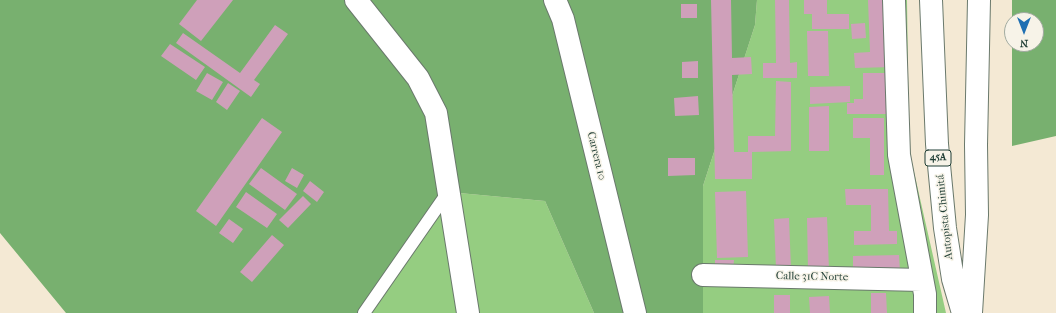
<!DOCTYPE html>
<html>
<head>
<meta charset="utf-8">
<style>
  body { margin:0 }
  #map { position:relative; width:1056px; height:313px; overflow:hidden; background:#f4e9d4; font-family:"IM FELL French Canon",serif }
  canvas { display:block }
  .north { position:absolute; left:1004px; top:12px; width:40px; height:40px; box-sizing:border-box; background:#f7f3e8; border:1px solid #a1aaa0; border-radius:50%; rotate:180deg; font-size:11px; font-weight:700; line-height:16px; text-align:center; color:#1f3d34 }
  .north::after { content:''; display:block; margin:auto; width:14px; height:18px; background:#1f6fb2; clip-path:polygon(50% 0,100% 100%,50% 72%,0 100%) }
</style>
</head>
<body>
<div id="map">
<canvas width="1056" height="313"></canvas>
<div class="north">N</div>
</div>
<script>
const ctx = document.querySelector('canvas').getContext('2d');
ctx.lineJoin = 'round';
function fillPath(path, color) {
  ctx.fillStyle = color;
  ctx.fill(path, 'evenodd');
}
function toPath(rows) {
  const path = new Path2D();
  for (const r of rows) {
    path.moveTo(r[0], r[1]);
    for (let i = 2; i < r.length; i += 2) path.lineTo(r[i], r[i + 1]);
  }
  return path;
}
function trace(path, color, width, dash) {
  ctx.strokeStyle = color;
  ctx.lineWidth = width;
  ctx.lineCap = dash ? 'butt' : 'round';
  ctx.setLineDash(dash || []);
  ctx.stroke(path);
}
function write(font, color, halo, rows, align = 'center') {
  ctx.font = font + ' "IM FELL French Canon",serif';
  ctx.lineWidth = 3;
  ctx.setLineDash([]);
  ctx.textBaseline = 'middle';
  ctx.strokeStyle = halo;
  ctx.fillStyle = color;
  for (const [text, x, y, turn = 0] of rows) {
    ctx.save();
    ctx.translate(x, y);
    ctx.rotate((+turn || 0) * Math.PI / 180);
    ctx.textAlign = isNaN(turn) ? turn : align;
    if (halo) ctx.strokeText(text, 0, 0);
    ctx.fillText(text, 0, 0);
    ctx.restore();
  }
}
fillPath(toPath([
  [757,0,907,0,909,150,946,313,703,313,703,186,755,25],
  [459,193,545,201,594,313,359,313,377,289]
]), '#95cd81');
fillPath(toPath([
  [0,0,757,0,755,25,703,186,703,313,594,313,545,201,459,193,377,289,359,313,66,313,0,233],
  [1012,0,1056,0,1056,136,1012,146],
  [1012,20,1036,20,1036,44,1012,44]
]), '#78b06f');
fillPath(toPath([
  [197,0,233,0,201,41,179,24],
  [711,0,731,0,732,58,751,57,752,74,732,75,734,152,748,152,748,136,775,136,776,81,791,82,791,151,752,152,752,179,715,179],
  [775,0,789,0,790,63,797,62,797,78,763,78,763,63,776,63],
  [804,0,827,0,827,14,849,14,849,29,812,29,812,14,804,14],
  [868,0,886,0,893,67,855,68,854,53,870,52],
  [681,4,697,4,697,18,681,18],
  [865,23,866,38,852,39,851,24],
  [275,25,288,34,254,80,260,84,251,97,176,43,183,33,240,73],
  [807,31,828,31,829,76,808,76],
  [170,44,205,67,196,80,161,56],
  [698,61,698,78,682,78,682,62],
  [207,73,223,82,212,100,196,91],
  [863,73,886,73,886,99,896,99,896,114,847,114,847,103,854,103,854,99,863,99],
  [228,83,240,91,227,110,216,102],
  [850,86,850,102,810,104,810,87],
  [698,96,699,115,675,116,674,98],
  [829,106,829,151,809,151,809,107],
  [262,118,282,132,216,226,196,211],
  [853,118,884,118,884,175,870,175,870,138,853,138],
  [668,158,695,158,695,175,668,176],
  [261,168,297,194,285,210,249,184],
  [292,168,304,175,297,188,285,181],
  [310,181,324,192,317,202,303,191],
  [845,189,888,189,889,231,897,231,897,244,854,245,854,231,871,231,871,205,846,205],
  [746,191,748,257,717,258,715,192],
  [246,192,277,214,267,228,236,207],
  [303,196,311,204,288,228,279,220],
  [827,217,829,270,808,271,807,218],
  [789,218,791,269,776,269,774,219],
  [229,219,243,229,233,243,219,233],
  [272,235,284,245,252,282,240,272],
  [899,255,900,272,853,273,853,256],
  [715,260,734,260,733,270,715,270],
  [871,293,886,293,887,313,871,313],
  [774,295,790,295,790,313,774,313],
  [829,296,830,313,810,313,809,297]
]), '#cfa0ba');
const service = toPath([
  [364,313,448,192]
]);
const minor = toPath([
  [356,0,418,78,436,113,468,313],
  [555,0,563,19,635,313],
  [894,0,899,155,925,294,925,313],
  [703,275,922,280]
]);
const trunk = toPath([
  [931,0,937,144,945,228,953,279,963,313],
  [971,313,977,215,976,145,979,0]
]);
trace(service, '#6a796c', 14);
trace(minor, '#6a796c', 24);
trace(trunk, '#6a796c', 24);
trace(service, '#fff', 12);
trace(minor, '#fff', 22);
trace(trunk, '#fff', 22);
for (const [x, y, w] of [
  [938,158,26]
]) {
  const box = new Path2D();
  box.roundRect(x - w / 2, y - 8, w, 16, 3);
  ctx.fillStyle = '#f7f3e8';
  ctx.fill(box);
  trace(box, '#1f3d34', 1);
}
write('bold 10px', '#1f3d34', null, [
  ["45A",938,158]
]);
write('11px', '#1f3d34', '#f7f3e8', [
  ["Carrera 10",596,156,76],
  ["Autopista Chimitá",945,217,-96],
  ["Calle 31C Norte",812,277,1]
]);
</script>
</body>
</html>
